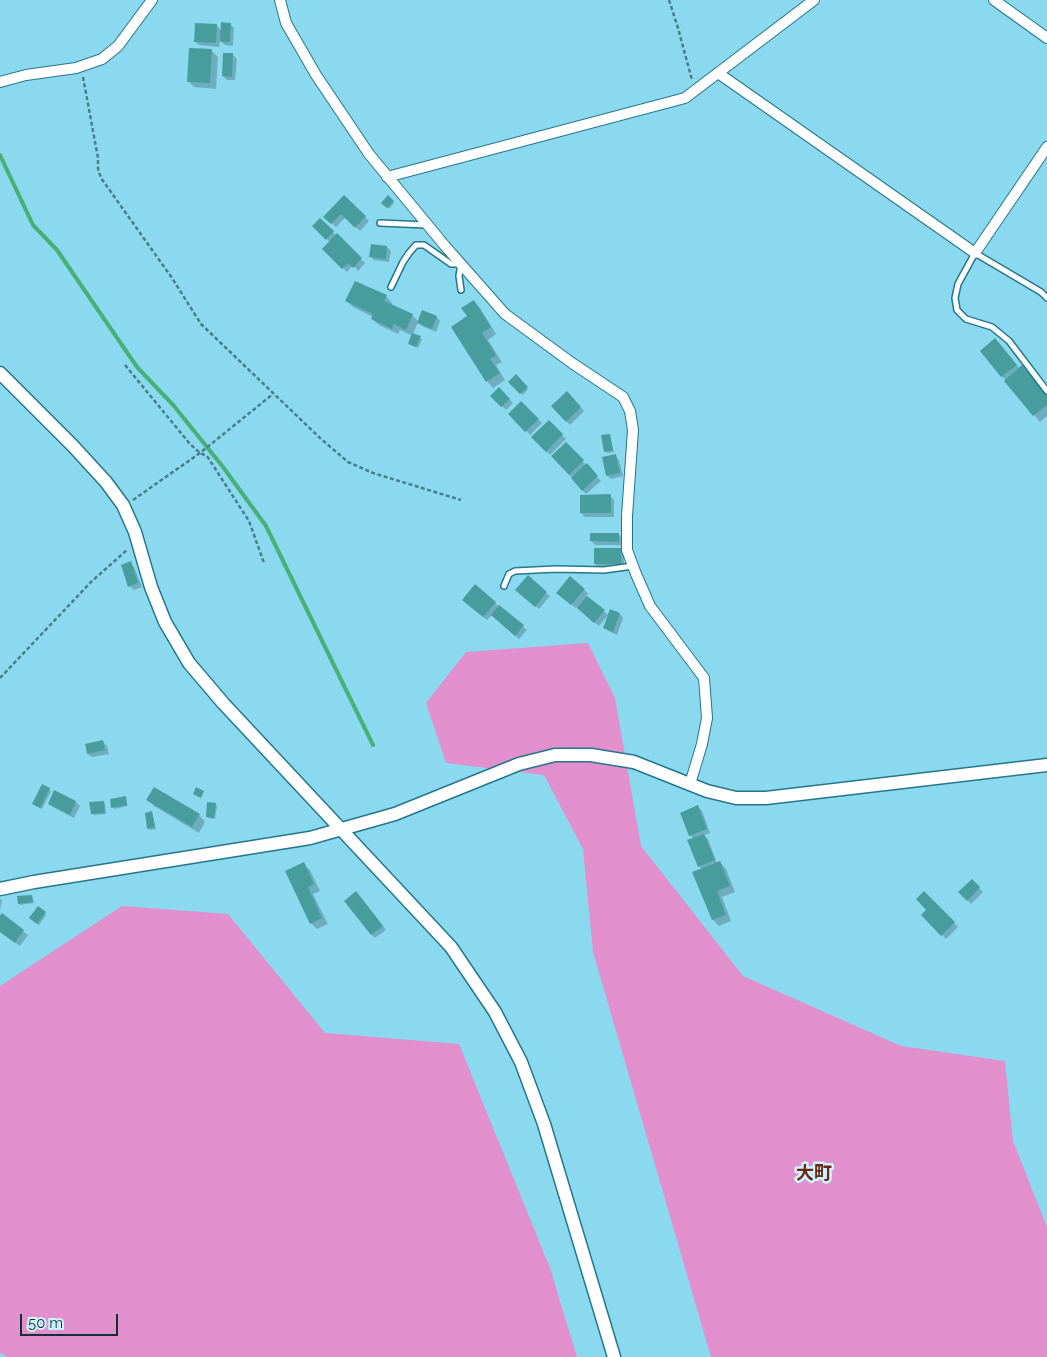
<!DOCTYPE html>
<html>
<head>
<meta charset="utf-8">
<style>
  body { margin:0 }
  #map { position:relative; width:1047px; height:1357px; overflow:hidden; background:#8bd9ee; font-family:Raleway,sans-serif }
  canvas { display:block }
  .scale { position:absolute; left:20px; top:1314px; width:98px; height:22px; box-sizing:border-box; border:2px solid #103139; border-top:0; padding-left:6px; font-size:15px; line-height:18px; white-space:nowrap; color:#103139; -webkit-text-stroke:4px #cef4fe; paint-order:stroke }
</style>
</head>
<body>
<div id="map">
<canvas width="1047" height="1357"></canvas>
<div class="scale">50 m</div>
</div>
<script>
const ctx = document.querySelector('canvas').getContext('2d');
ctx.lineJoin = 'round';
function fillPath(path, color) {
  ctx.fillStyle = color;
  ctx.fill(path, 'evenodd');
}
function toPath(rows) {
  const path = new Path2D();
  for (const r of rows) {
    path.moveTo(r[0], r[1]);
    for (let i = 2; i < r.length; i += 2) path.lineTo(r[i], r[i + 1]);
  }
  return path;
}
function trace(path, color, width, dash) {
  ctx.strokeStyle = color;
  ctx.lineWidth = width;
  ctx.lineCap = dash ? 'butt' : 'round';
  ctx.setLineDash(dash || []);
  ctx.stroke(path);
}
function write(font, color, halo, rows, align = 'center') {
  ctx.font = font + ' Raleway,"Noto Sans JP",sans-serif';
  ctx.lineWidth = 5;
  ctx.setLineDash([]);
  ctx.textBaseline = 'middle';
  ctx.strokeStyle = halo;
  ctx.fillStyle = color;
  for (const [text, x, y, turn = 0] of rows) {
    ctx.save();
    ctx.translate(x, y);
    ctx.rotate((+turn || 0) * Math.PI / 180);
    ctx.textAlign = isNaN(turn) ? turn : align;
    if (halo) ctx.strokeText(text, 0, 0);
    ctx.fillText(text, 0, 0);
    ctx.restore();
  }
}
fillPath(toPath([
  [588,643,615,698,641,846,743,976,901,1046,1005,1061,1013,1141,1047,1227,1047,1357,711,1357,593,952,583,849,544,775,446,763,426,703,466,652],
  [122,906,228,914,325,1033,459,1044,550,1268,577,1357,7,1357,0,1353,0,986]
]), '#e28fcd');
fillPath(toPath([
  [230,24,234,28,233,46,225,45,220,40,219,47,199,45,195,41,217,26,222,31],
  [212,51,218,57,216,89,194,87,188,81],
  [233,55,237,59,235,80,227,80,223,76],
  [344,196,369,221,360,231,346,217,336,227,325,217],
  [388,197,394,203,389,209,383,203],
  [320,220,365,263,358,271,353,265,347,272,323,249,330,242,314,226],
  [387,247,391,251,389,262,374,260,370,256],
  [386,296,392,303,391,305,412,315,419,322,423,312,437,317,440,321,436,332,422,326,418,322,413,334,422,339,418,348,410,344,413,336,400,330,398,334,379,325,372,319,373,317,353,307,347,301],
  [474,302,480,308,496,334,488,340,502,362,496,365,505,380,493,388,487,381,453,327,469,317],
  [999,343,1020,369,1047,396,1047,416,1040,422,981,351],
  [516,376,528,389,523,395,510,382],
  [499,389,513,403,506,410,492,396],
  [567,393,584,411,570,425,553,406],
  [521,402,542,423,530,435,510,414],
  [549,421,566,439,550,455,533,437],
  [609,435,614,452,607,453,606,452],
  [566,443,601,481,586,494,553,456],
  [615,456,619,460,623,476,611,479,607,475],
  [610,496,614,500,614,517,585,517,581,513],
  [618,534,622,538,622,545,595,545,591,541],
  [620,549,624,553,624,568,599,568,595,564],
  [130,563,134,567,142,587,134,590,130,586],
  [584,590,588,593,586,596,608,615,599,626,577,607,576,608,562,597],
  [546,593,550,596,539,609,521,594],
  [495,603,527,630,519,639,492,615,487,620,467,604],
  [620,614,623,618,617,635,608,631,604,627],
  [103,742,107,746,109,754,92,757,88,754],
  [49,789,51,791,42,809,36,806],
  [154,789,199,815,205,822,199,833,154,806,148,800],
  [55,792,76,802,80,806,74,818,53,807,49,803],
  [125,797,128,806,114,809,113,807],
  [103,802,105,804,106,814,93,815,92,813],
  [215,804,217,806,215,819,209,818,207,816],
  [698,807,702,811,710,833,704,835,708,839,717,863,720,862,726,869,735,892,722,897,731,921,719,926,713,920,702,869,699,866,694,839,690,835],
  [152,813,156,829,150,830,149,828],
  [303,864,310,870,320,891,313,894,328,924,317,929,311,923],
  [972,881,983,892,971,904,960,892],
  [924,893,958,927,946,939,923,915,928,910],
  [32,896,34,903,20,905,19,903],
  [360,896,386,930,375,938,371,934],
  [0,899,2,900,0,910],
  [45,913,46,915,39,925,30,918],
  [2,915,28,935,20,946,0,931,0,918]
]), '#0003');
trace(toPath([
  [0,155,33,225,57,250,137,367,174,406,223,467,266,526,373,745]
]), '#48b077', 4);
fillPath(toPath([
  [221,22,231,23,230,42,220,42],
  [195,23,217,24,216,43,194,42],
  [189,48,212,49,210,83,187,82],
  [223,53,233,53,232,77,222,76],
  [344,195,366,216,355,228,341,214,331,224,323,217],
  [388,195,394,201,387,208,381,203],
  [320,218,334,231,326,240,312,226],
  [337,233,362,258,353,268,348,263,342,269,322,249],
  [371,244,387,246,386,259,369,257],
  [355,281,387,295,384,301,413,314,406,330,394,324,392,329,371,319,373,314,345,301],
  [474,300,491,327,482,333,496,355,490,359,500,373,486,382,451,327,467,316,461,308],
  [422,310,437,316,432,329,417,323],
  [412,333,421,336,416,347,408,344],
  [995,338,1017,365,1001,377,980,351],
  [1022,365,1047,396,1047,405,1033,416,1004,381],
  [516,374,528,387,520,394,508,382],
  [499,387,510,399,501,407,490,396],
  [567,391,581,407,566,422,551,406],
  [521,401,539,419,525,432,508,414],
  [549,420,563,434,546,452,531,437],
  [610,434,613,450,604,452,601,435],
  [566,442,584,460,569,475,551,456],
  [616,454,620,473,606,476,602,457],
  [587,463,598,476,582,491,571,478],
  [611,494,611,513,580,513,580,495],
  [590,533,619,533,619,542,590,541],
  [594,548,621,548,621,564,594,564],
  [131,561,138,583,128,587,121,565],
  [528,575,547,592,535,607,515,590],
  [570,576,585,589,571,605,556,593],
  [475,584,496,602,483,617,462,600],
  [587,596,605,610,594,623,577,608],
  [499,605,524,625,515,636,491,615],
  [610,609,620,613,613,632,603,628],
  [103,740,105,750,87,754,85,744],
  [42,784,50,788,40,808,32,804],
  [154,787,200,814,192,827,146,800],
  [196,787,204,791,201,798,193,794],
  [54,790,76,801,70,815,48,804],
  [126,796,127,805,111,808,110,799],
  [104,801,105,813,91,814,89,802],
  [207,802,216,803,214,818,206,817],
  [698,805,707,829,689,836,680,813],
  [152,811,155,827,147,829,145,813],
  [704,834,715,860,698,867,687,840],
  [720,861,730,886,717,891,726,915,712,920,692,872],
  [304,862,314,884,308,887,322,918,310,924,285,871],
  [972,879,980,887,967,901,958,892],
  [356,891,383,926,371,935,344,901],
  [924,891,955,922,941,936,921,915,926,910,916,899],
  [32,895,33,902,18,904,17,896],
  [38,906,46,912,37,924,29,918],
  [2,913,24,930,15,943,0,932,0,916]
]), '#479d9e');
const service = toPath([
  [380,223,427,225],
  [391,287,403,262,409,253,416,245,424,245,451,264,461,264,459,276,461,290],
  [1047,298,1041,292,975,253,958,284,955,298,957,310,966,319,992,327,1009,341,1047,391],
  [504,586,509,574,515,571,556,569,604,570,633,566]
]);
const minor = toPath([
  [280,0,286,23,316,75,369,154,445,246,505,314,572,363,623,397,630,411,633,430,627,516,627,550,636,574,650,606,704,678,707,718,702,744,690,784],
  [994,0,1047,38],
  [718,73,975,253,1047,147],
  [0,82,26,75,76,68,102,59,118,46,152,0],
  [387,177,685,98,814,0]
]);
const tertiary = toPath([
  [0,373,73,446,106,482,123,505,135,532,151,587,165,622,189,663,223,703,451,947,495,1012,521,1062,544,1124,614,1357],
  [0,889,34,882,310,838,395,814,519,764,555,755,591,755,634,762,707,791,736,798,766,798,1047,765]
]);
trace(service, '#24778b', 8);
trace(minor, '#24778b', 12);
trace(tertiary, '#24778b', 15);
trace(toPath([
  [669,0,678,28,692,80],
  [83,77,98,158,98,169,101,178,172,278,201,324,321,439,348,462,373,473,461,500],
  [125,365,190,444,200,453,207,456,249,521,264,563],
  [133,500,200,453,273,394],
  [0,678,91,582,127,550]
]), '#487e8b', 2.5, [4, 2.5]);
trace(service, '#fff', 5);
trace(minor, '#fff', 10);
trace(tertiary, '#fff', 12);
write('bold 18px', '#6b2816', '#cef4fe', [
  ["大町",814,1174]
]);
</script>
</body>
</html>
